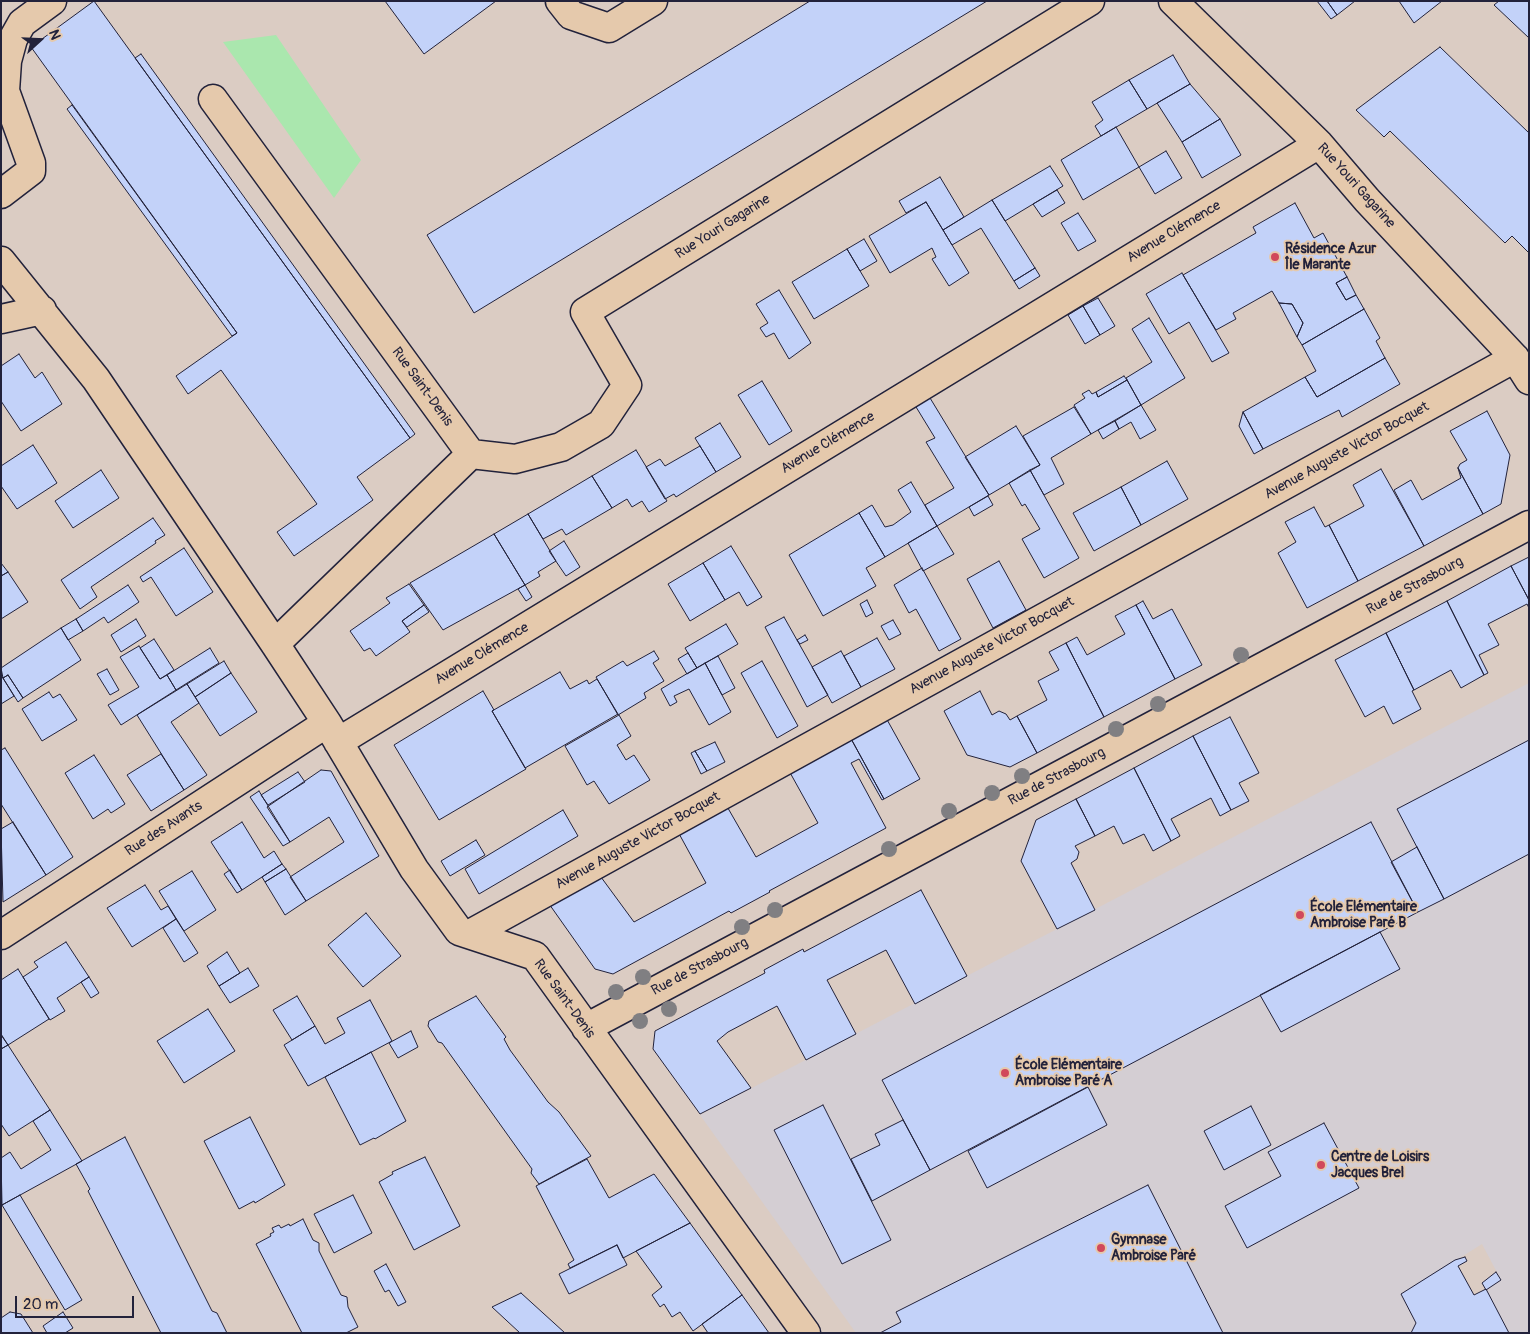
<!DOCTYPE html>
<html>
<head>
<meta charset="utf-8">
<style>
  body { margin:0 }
  #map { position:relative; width:1530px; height:1334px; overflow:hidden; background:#dbccc3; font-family:Pangolin,sans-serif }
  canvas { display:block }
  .frame { position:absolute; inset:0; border:2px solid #22223b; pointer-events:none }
  .north { position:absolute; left:15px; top:15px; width:50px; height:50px; -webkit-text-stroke:4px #e5c9ac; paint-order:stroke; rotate:70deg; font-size:14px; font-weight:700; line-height:20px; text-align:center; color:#22223b }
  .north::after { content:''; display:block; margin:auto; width:18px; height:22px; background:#22223b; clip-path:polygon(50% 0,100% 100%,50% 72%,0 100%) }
  .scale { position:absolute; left:15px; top:1296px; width:119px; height:22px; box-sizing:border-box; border:2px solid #22223b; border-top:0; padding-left:6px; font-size:15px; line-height:18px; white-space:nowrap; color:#22223b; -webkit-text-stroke:4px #e5c9ac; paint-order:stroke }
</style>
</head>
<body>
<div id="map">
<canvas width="1530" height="1334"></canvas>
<div class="frame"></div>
<div class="north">N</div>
<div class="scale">20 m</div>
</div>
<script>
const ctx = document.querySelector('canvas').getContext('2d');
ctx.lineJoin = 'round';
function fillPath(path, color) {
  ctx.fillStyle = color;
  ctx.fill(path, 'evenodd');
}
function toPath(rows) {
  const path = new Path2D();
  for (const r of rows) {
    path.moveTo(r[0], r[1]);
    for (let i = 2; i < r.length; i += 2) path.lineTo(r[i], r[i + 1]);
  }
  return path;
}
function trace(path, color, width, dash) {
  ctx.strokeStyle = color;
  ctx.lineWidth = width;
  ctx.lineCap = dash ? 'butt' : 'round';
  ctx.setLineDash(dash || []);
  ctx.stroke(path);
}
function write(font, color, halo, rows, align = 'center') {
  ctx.font = font + ' Pangolin,sans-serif';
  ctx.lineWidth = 4;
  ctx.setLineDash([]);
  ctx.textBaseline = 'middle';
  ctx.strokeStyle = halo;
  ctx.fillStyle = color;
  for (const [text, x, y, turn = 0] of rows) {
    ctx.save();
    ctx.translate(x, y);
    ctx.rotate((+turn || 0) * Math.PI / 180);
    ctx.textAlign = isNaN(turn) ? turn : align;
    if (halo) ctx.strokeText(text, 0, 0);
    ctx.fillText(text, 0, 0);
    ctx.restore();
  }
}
fillPath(toPath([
  [1529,683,1529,1333,1509,1333,1486,1290,1501,1280,1482,1244,1402,1294,1416,1323,1411,1333,856,1333,700,1115]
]), '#d4ced3');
fillPath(toPath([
  [276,35,361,160,334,198,223,42]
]), '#aae7ae');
const building = toPath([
  [94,1,410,438,357,477,373,500,294,556,277,532,317,504,221,370,188,394,176,376,237,333,31,47,94,1],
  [385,1,496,1,424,54,385,1],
  [810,1,987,1,474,313,427,235,810,1],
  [1317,1,1327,1,1337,15,1331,19,1317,1],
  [1327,1,1355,1,1337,15,1327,1],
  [1399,1,1442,1,1414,23,1399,1],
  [1499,1,1529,1,1529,38,1494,5,1499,1],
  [1440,47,1529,133,1529,253,1512,236,1505,243,1390,131,1384,137,1356,110,1440,47],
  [141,54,415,434,410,438,135,58,141,54],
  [1173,55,1190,84,1147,109,1129,80,1173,55],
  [1129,80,1147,109,1101,136,1095,126,1103,120,1092,102,1129,80],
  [1190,84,1220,119,1182,142,1157,103,1190,84],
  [72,105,237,333,232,336,67,109,72,105],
  [1220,119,1241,155,1202,178,1182,142,1220,119],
  [1116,127,1139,167,1083,200,1061,160,1116,127],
  [1166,151,1182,178,1155,194,1139,167,1166,151],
  [1050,166,1063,186,1005,221,992,200,1050,166],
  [940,177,964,217,943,230,926,202,906,213,899,201,940,177],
  [1057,190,1065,203,1042,217,1033,204,1057,190],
  [992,200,1035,268,1014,281,981,228,952,245,943,230,992,200],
  [926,202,969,273,949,286,932,259,936,257,932,248,890,273,869,236,926,202],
  [1295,203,1314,238,1323,233,1347,277,1336,283,1346,300,1356,295,1364,309,1302,345,1297,337,1303,323,1292,304,1279,303,1272,291,1233,313,1236,319,1216,330,1183,275,1256,233,1253,227,1295,203],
  [1078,213,1096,241,1078,251,1061,223,1078,213],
  [864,239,877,261,860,271,847,249,864,239],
  [847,249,869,286,814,319,792,282,847,249],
  [1035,268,1040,276,1019,289,1014,281,1035,268],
  [1182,273,1229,353,1212,362,1189,322,1169,334,1146,294,1182,273],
  [1347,277,1356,295,1346,300,1336,283,1347,277],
  [779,290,811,343,789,359,774,333,766,337,760,328,768,323,756,304,779,290],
  [1098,298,1115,326,1100,335,1083,306,1098,298],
  [1279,303,1292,304,1303,323,1297,337,1279,303],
  [1083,306,1100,335,1085,344,1068,315,1083,306],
  [1364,309,1380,338,1376,341,1385,358,1317,397,1305,377,1316,371,1302,345,1364,309],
  [1149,318,1185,378,1141,405,1126,378,1152,362,1132,329,1149,318],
  [19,354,35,378,42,372,62,404,21,431,1,401,1,366,19,354],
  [1385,358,1400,384,1342,417,1339,410,1263,449,1243,412,1305,377,1317,397,1385,358],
  [1124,376,1127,380,1098,397,1096,392,1124,376],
  [1127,380,1141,405,1091,434,1074,405,1085,398,1082,394,1089,390,1092,394,1096,392,1098,397,1127,380],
  [762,381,792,431,769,445,738,395,762,381],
  [927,393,989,495,937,526,925,505,954,488,926,442,935,438,913,402,927,393],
  [1141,405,1156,430,1140,439,1131,422,1119,429,1115,421,1141,405],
  [1074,407,1091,434,1051,458,1064,484,1044,495,1030,470,1040,465,1023,436,1074,407],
  [1487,411,1510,455,1501,504,1483,514,1458,468,1460,464,1467,460,1450,431,1487,411],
  [1243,412,1263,449,1254,454,1239,426,1243,412],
  [1115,421,1119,429,1103,439,1098,430,1115,421],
  [720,423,741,457,716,472,695,438,720,423],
  [1016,426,1040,465,989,495,965,457,1016,426],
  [33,445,57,483,17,509,1,486,1,466,33,445],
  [700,446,716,472,676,497,674,494,665,499,646,467,660,459,665,466,700,446],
  [636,450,667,501,649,512,642,501,632,507,627,499,612,508,592,476,636,450],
  [1167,461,1188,499,1141,525,1121,487,1167,461],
  [1458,468,1483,514,1424,546,1394,490,1411,480,1422,500,1461,478,1458,468],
  [1381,469,1424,546,1358,581,1329,525,1364,506,1353,485,1381,469],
  [101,470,119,498,73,528,55,501,101,470],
  [1030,470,1079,558,1044,578,1022,539,1040,529,1025,504,1022,506,1009,483,1030,470],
  [592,476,612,508,566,535,562,529,543,539,528,514,592,476],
  [911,482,937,526,885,557,859,513,872,505,885,527,893,525,911,512,898,490,911,482],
  [1121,487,1141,525,1094,551,1073,513,1121,487],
  [988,496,993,505,974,516,969,507,988,496],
  [1314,507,1325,527,1329,525,1358,581,1307,608,1278,553,1296,542,1285,522,1314,507],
  [859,513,885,557,866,568,876,586,823,616,789,555,859,513],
  [528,514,556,561,538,572,540,576,525,585,494,534,528,514],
  [153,518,165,535,155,541,156,543,91,587,97,597,80,609,61,580,153,518],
  [937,526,954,554,923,571,908,543,937,526],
  [494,534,525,585,443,630,410,583,494,534],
  [564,541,580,567,566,576,549,551,564,541],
  [731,546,762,597,747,606,739,592,725,600,703,563,731,546],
  [184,548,213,592,176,616,151,577,143,582,140,577,184,548],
  [1529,557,1529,600,1511,566,1529,557],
  [999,561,1026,610,993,628,967,579,999,561],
  [1,563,8,572,1,576,1,563],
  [703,563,725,600,690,621,668,584,703,563],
  [1511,566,1529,600,1529,608,1527,604,1488,624,1499,645,1479,655,1488,673,1484,675,1447,601,1511,566],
  [922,568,961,639,939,651,916,609,909,613,894,585,922,568],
  [8,572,28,602,1,619,1,576,8,572],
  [409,584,424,605,402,621,410,632,376,656,370,648,364,651,350,631,390,603,386,598,409,584],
  [128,585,139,602,108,623,104,617,83,631,76,619,128,585],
  [525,585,532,597,526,601,518,589,525,585],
  [867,600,873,613,866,617,860,604,867,600],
  [1143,601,1153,619,1172,609,1202,665,1175,679,1136,605,1143,601],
  [1447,601,1484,675,1461,688,1451,670,1414,690,1386,633,1447,601],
  [424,605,429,612,407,627,402,621,424,605],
  [1136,605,1175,679,1104,717,1066,643,1077,637,1087,655,1125,634,1115,616,1136,605],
  [784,617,828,695,807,707,765,627,784,617],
  [76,619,83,631,68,640,61,628,76,619],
  [136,619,146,636,121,652,111,635,136,619],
  [893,620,901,634,889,640,881,626,893,620],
  [726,624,738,644,697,668,685,648,726,624],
  [61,628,81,660,23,698,8,675,3,678,1,668,61,628],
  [1386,633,1414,690,1412,691,1421,709,1393,724,1384,706,1365,717,1335,660,1386,633],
  [805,635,808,640,800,644,797,640,805,635],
  [877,638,895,669,861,687,844,656,877,638],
  [154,639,174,670,160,679,140,648,154,639],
  [1066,643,1104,717,1037,753,1017,716,1047,700,1038,681,1059,670,1049,652,1066,643],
  [139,646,160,679,167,675,176,690,121,725,108,705,139,687,120,657,139,646],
  [210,648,219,663,176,690,167,675,210,648],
  [654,651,659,659,653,663,664,681,644,693,646,698,618,715,596,677,623,661,627,666,654,651],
  [841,651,861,687,832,703,812,667,841,651],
  [688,653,697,668,687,674,678,659,688,653],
  [718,656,735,688,722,695,705,663,718,656],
  [224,661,231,673,195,697,187,684,224,661],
  [762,661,798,726,777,738,741,673,762,661],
  [705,663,731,712,709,725,689,689,674,696,677,702,670,706,661,689,705,663],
  [107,669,119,690,110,695,97,674,107,669],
  [560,672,570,689,587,680,589,684,597,679,618,714,525,768,492,711,560,672],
  [231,673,257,712,220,736,195,697,231,673],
  [1,675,14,696,1,704,1,675],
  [8,675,23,698,18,702,3,678,8,675],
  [187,684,199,703,171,722,207,775,184,790,137,715,187,684],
  [483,691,494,710,492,711,526,769,439,820,394,745,483,691],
  [980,691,992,715,999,711,1006,714,1010,720,1017,716,1037,753,1010,767,967,755,944,711,980,691],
  [49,692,53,698,60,694,77,720,42,741,22,709,49,692],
  [619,715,631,736,617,745,626,760,634,755,650,780,609,804,594,781,587,785,565,746,619,715],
  [885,716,920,779,884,799,849,735,885,716],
  [1230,717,1259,773,1239,783,1249,801,1231,810,1193,736,1230,717],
  [849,735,884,799,882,800,859,759,851,763,886,828,769,891,770,892,731,913,729,911,613,974,595,969,547,901,598,873,634,922,706,883,677,830,725,803,756,857,818,823,788,769,849,735],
  [1193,736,1231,810,1220,816,1211,798,1171,819,1180,836,1171,841,1134,768,1193,736],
  [1529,740,1529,854,1444,899,1397,809,1529,740],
  [715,742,725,762,707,771,695,751,715,742],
  [5,748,73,857,46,875,1,804,1,750,5,748],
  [695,751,707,771,701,774,691,753,695,751],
  [161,754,184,790,151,811,127,775,161,754],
  [94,755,125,804,111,813,108,809,93,819,65,773,94,755],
  [1134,768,1171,841,1153,851,1144,834,1123,844,1114,826,1095,836,1076,799,1134,768],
  [321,770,331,771,379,856,306,901,290,877,344,842,329,817,290,842,267,807,321,770],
  [298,772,305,782,268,805,261,795,298,772],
  [259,791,290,842,283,846,250,797,259,791],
  [1076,799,1095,836,1075,846,1079,852,1077,859,1071,863,1095,910,1057,929,1021,861,1036,820,1076,799],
  [563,810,578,836,479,894,465,869,563,810],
  [13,822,46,875,3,902,1,829,13,822],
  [242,822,264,858,274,851,282,864,242,890,211,842,242,822],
  [1371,822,1418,912,930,1170,882,1080,1371,822],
  [476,840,485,855,450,876,441,861,476,840],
  [1417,847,1444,899,1418,912,1391,862,1417,847],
  [282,864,286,869,265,882,262,877,282,864],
  [286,869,306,901,285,915,265,882,286,869],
  [230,870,242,890,237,893,224,874,230,870],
  [192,871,216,910,184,931,159,891,192,871],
  [145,885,161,910,168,906,176,919,132,947,107,908,145,885],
  [921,890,967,976,915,1004,886,950,827,980,856,1034,806,1060,777,1006,728,1032,717,1041,751,1088,700,1114,653,1049,655,1031,765,973,764,970,803,949,804,952,921,890],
  [366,913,401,956,363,987,328,945,366,913],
  [176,919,198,953,184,962,163,928,176,919],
  [1380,932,1400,969,1281,1032,1260,995,1380,932],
  [66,942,89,977,57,998,65,1011,50,1020,23,977,38,967,34,962,66,942],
  [227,952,240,973,219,986,207,966,227,952],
  [248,968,259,986,230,1003,219,986,248,968],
  [18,969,49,1019,8,1045,1,1034,1,980,18,969],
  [89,977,99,993,91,998,81,982,89,977],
  [297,996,315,1026,292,1040,273,1010,297,996],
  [476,996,506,1037,504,1039,510,1050,548,1102,559,1112,591,1156,539,1184,531,1173,532,1169,442,1043,438,1042,428,1026,429,1021,476,996],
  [370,1000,392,1041,308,1086,284,1045,315,1026,325,1044,345,1033,337,1018,370,1000],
  [208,1009,235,1051,184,1083,157,1041,208,1009],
  [411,1031,418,1047,398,1058,389,1043,411,1031],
  [1,1035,8,1045,1,1049,1,1035],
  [8,1045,50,1110,9,1136,1,1124,1,1049,8,1045],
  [371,1052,406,1121,375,1139,374,1138,360,1145,325,1077,371,1052],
  [1088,1087,1107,1125,987,1188,968,1151,1088,1087],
  [823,1105,891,1240,842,1264,774,1130,823,1105],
  [1251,1106,1271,1145,1224,1170,1204,1131,1251,1106],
  [50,1110,82,1161,2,1205,1,1158,10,1152,21,1169,51,1150,33,1121,50,1110],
  [250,1117,285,1185,255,1203,254,1201,239,1209,204,1141,250,1117],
  [903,1120,930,1170,872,1201,851,1159,880,1145,875,1134,903,1120],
  [1324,1123,1359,1188,1247,1248,1225,1206,1281,1176,1268,1152,1324,1123],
  [125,1137,212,1311,217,1313,227,1333,161,1333,88,1191,90,1189,76,1164,125,1137],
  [425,1157,460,1226,414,1250,379,1182,393,1174,392,1172,425,1157],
  [587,1159,609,1198,654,1174,690,1223,623,1258,617,1245,570,1268,568,1264,574,1260,536,1186,587,1159],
  [1148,1185,1223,1333,880,1333,901,1322,896,1312,1148,1185],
  [20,1195,82,1300,65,1310,2,1205,20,1195],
  [353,1195,372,1233,334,1253,314,1214,353,1195],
  [303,1219,313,1240,319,1243,319,1251,341,1295,347,1297,348,1307,358,1327,346,1333,302,1333,256,1244,271,1236,270,1234,274,1232,272,1228,279,1225,281,1228,289,1224,290,1226,303,1219],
  [690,1223,742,1295,693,1331,680,1312,672,1317,664,1304,660,1307,652,1295,662,1287,636,1251,690,1223],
  [617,1245,627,1265,569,1294,559,1274,617,1245],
  [1465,1257,1467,1261,1458,1266,1474,1295,1486,1289,1509,1333,1411,1333,1416,1323,1401,1294,1455,1260,1465,1257],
  [386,1264,406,1302,398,1306,389,1290,385,1292,374,1271,386,1264],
  [1496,1272,1501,1280,1486,1290,1482,1283,1496,1272],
  [521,1293,565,1333,520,1333,492,1307,521,1293],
  [742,1295,769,1333,708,1333,702,1324,742,1295],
  [10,1312,21,1314,33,1333,1,1333,1,1318,10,1312],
  [63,1312,73,1328,65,1333,47,1333,43,1326,63,1312]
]);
fillPath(building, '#c3d2f9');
trace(building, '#22223b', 1);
const minor = toPath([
  [560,1,571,15,609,28,653,1],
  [1173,1,1319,144,1367,200,1515,358,1529,380],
  [213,99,471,454,275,644],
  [1,194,31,171,31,163,5,91,7,61,13,39,22,23,52,1],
  [1,261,96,379,275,644,327,723,414,869,459,931,535,956,806,1333],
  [1,319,42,310],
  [471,454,515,459,561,447,601,424,627,385,585,312,1090,1],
  [338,742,1319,144],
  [470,934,1515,358],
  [1,935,327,723],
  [586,1028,1529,525]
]);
trace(minor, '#22223b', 31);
trace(minor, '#e5c9ac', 28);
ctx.fillStyle = '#807f82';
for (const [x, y] of [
  [1241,655],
  [1158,704],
  [1116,729],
  [1022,776],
  [992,793],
  [949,811],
  [889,849],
  [775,910],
  [742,927],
  [643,977],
  [616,992],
  [669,1009],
  [640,1021]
]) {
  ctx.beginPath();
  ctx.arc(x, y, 8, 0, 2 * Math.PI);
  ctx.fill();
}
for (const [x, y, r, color] of [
  [1275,257,5,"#d1495b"],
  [1300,915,5,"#d1495b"],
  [1005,1073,5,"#d1495b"],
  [1321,1165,5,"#d1495b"],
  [1101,1248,5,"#d1495b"]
]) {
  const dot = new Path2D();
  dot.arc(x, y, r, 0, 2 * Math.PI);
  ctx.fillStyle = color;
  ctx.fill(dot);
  trace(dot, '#e5c9ac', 2);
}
write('14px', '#22223b', '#e5c9ac', [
  ["Rue Youri Gagarine",1356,186,48],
  ["Rue Youri Gagarine",723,227,-32],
  ["Avenue Clémence",1174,232,-31],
  ["Rue Saint-Denis",422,387,54],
  ["Avenue Clémence",828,443,-31],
  ["Avenue Auguste Victor Bocquet",1347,451,-29],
  ["Rue de Strasbourg",1415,586,-28],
  ["Avenue Auguste Victor Bocquet",992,646,-29],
  ["Avenue Clémence",482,654,-31],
  ["Rue de Strasbourg",1057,777,-28],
  ["Rue des Avants",164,829,-33],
  ["Avenue Auguste Victor Bocquet",638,841,-29],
  ["Rue de Strasbourg",700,967,-28],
  ["Rue Saint-Denis",564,999,54]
]);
write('bold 14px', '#22223b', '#e5c9ac', [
  ["Résidence Azur",1285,249],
  ["Île Marante",1285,265],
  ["École Elémentaire",1310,907],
  ["Ambroise Paré B",1310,923],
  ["École Elémentaire",1015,1065],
  ["Ambroise Paré A",1015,1081],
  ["Centre de Loisirs",1331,1157],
  ["Jacques Brel",1331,1173],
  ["Gymnase",1111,1240],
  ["Ambroise Paré",1111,1256]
], 'left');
</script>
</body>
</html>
